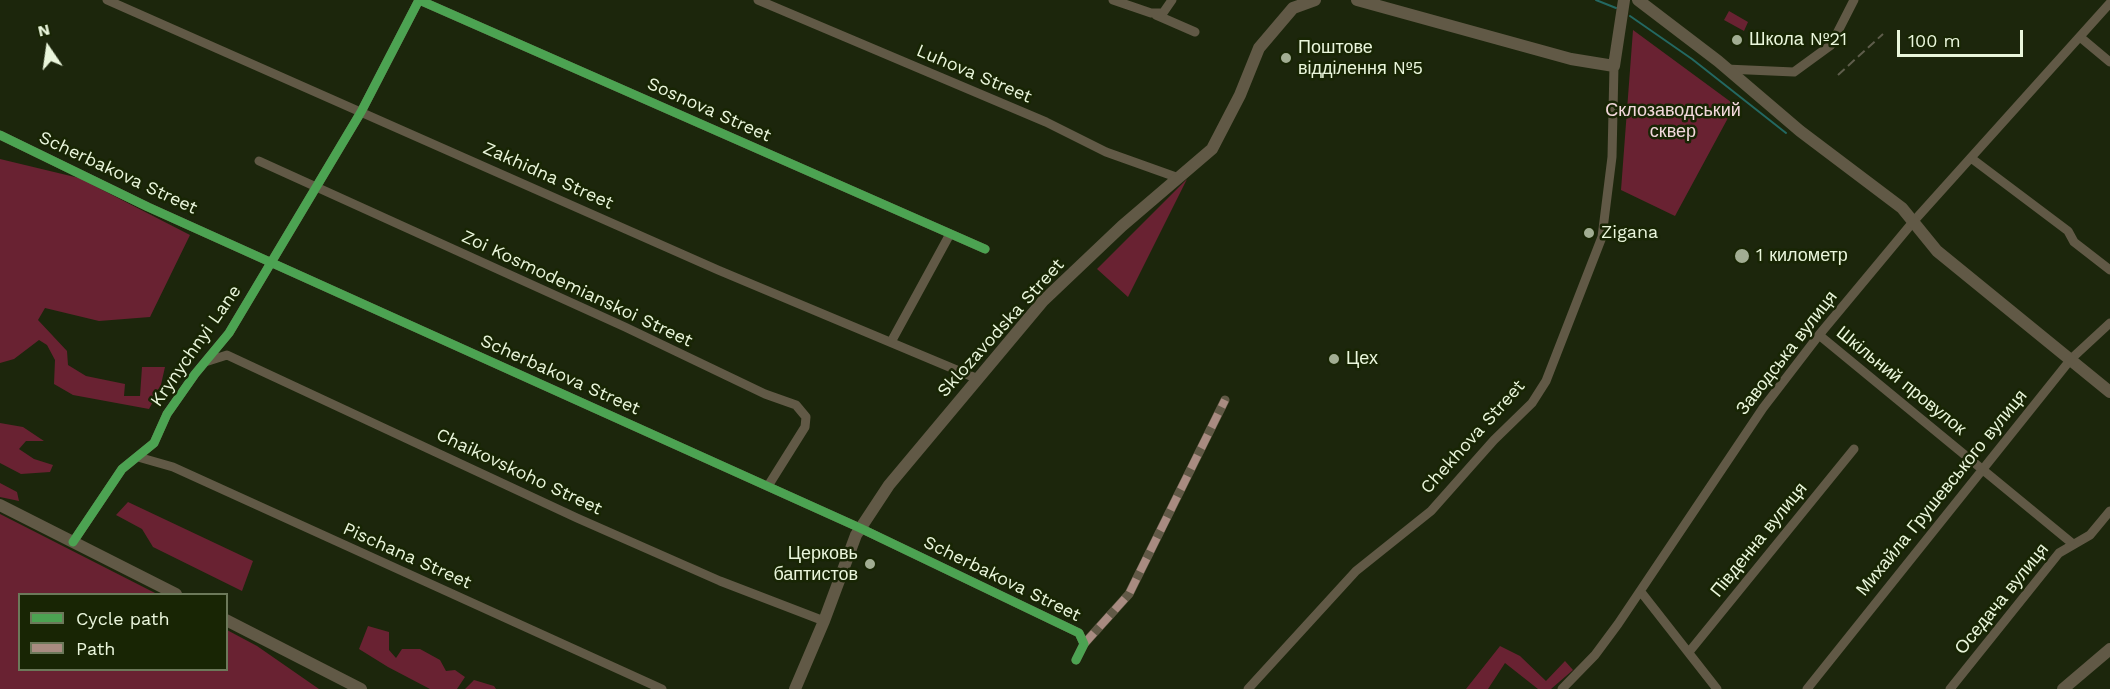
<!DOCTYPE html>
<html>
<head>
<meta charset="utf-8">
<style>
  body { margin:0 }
  #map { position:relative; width:2110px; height:689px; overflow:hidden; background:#1c260c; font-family:"Work Sans",sans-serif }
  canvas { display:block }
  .legend { position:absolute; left:18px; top:593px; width:210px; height:78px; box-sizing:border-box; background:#182504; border:2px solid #6c795a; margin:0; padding:8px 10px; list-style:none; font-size:18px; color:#eaf6dc }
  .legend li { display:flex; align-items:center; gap:12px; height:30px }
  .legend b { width:30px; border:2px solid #6c795a }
  .north { position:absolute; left:18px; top:18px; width:60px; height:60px; -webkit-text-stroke:4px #182504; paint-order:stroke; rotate:347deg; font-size:16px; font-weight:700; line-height:24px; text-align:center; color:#eaf6dc }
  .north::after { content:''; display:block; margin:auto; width:21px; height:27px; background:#eaf6dc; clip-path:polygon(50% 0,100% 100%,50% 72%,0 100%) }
  .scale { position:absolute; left:1897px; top:30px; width:126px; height:27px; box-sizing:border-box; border:3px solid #eaf6dc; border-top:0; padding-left:8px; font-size:18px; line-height:21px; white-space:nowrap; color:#eaf6dc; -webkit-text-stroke:4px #182504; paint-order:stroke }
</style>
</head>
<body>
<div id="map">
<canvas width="2110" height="689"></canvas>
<ul class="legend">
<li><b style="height:8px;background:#4ca352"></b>Cycle path</li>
<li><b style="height:8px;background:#a88b81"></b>Path</li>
</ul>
<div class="north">N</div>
<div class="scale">100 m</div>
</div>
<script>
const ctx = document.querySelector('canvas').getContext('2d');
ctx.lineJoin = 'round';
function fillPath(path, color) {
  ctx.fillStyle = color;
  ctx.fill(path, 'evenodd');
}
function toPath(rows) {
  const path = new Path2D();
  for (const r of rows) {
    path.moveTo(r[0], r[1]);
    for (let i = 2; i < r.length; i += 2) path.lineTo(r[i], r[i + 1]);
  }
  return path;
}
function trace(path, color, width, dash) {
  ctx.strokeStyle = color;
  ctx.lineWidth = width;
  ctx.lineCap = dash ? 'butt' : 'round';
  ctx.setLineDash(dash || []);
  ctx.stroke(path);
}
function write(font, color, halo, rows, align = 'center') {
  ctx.font = font + ' "Work Sans",sans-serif';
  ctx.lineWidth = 5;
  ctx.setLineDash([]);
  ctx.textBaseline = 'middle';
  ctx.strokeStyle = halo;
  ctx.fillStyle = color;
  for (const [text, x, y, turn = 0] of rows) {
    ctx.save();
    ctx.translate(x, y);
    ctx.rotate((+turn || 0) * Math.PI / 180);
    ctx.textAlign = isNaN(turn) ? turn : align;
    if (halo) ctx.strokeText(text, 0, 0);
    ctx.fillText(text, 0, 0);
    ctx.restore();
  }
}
fillPath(toPath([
  [1729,11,1748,22,1744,31,1724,20],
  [1633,30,1735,105,1675,216,1621,190],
  [0,159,79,178,190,235,150,317,99,321,45,308,38,320,67,351,68,365,86,376,125,384,124,396,140,396,142,367,165,367,160,389,149,409,73,395,54,384,55,360,47,345,39,340,14,359,0,363],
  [1187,179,1128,297,1097,269],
  [0,423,23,427,44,441,26,441,19,449,34,459,53,465,50,472,21,474,0,463],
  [0,483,17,492,19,501,0,497],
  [128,502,253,561,242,591,153,547,142,529,116,515],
  [0,514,157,594,20,594,20,670,226,670,227,630,257,646,319,689,0,689],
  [368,626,389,632,389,650,396,658,402,649,420,649,440,660,446,671,455,670,465,677,457,689,430,689,388,667,359,649],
  [1500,646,1520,656,1546,681,1565,661,1573,670,1551,689,1538,689,1505,663,1488,689,1466,689],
  [474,680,494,686,496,689,465,689]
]), '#692232');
trace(toPath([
  [1596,0,1616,8],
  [1630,16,1692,59,1786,133]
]), '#236862', 2);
trace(toPath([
  [107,0,718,270,978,379],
  [758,0,1046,122,1106,152,1176,177],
  [1113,0,1151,13,1163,13,1172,0],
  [1156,15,1195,32],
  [2080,37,2110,62],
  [1726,69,1794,72,1831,45,1854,0],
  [0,135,148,207,860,528,1079,633,1084,644,1076,660],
  [1971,158,2068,231,2074,242,2110,270],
  [259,161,625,327,765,394,796,405,806,417,805,427,768,486],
  [1819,335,2073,544],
  [891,342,950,234],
  [205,362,227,355,577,518,720,581,824,621],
  [138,457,173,467,662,689],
  [73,542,122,469,154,443,167,414,195,374,229,333,361,112,419,0,985,249],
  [1641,592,1717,689],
  [1084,644,1129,594,1225,400],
  [1689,652,1854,449],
  [1248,689,1356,571,1431,511,1494,440,1532,403,1546,381,1602,237,1612,157,1614,66],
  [1562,689,1595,655,1618,624,1763,408,1819,335,1913,222,2110,3],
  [1807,689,2071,359,2110,323],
  [1950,689,2059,553,2090,535,2110,511]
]), '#615946', 9);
trace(toPath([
  [1357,0,1571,59,1614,66,1624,0],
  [1638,0,1718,61,1800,131,1902,208,1937,251,2110,392],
  [0,505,176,594],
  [226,620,361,689],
  [795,689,824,621,856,535,889,485,1043,301,1122,226,1212,149,1240,95,1259,48,1293,8,1315,0],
  [2063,689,2110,649]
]), '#615946', 12);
trace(toPath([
  [1838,75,1883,34]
]), '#5e5d4b', 2, [9, 4.5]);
trace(toPath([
  [1084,644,1129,594,1225,400]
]), '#a88b81', 8, [15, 8]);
trace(toPath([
  [0,135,148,207,860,528,1079,633,1084,644,1076,660],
  [73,542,122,469,154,443,167,414,195,374,229,333,361,112,419,0,985,249]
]), '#4ca352', 9);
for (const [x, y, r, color] of [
  [1737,40,6,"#a2ad93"],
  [1286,58,6,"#a2ad93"],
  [1589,233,6,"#a2ad93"],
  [1742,256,8,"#a2ad93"],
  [1334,359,6,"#a2ad93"],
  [870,564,6,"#a2ad93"]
]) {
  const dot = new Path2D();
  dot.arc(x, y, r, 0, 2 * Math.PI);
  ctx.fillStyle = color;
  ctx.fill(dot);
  trace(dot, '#182504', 2);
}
write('18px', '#eaf6dc', '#182504', [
  ["Школа №21",1749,40],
  ["Поштове",1298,48],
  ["відділення №5",1298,69],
  ["Zigana",1601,233],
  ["1 километр",1756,256],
  ["Цех",1346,359],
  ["Церковь",858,554,"right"],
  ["баптистов",858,575,"right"]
], 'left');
write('18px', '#eaf6dc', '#182504', [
  ["Luhova Street",974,74,23],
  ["Sosnova Street",709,110,24],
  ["Scherbakova Street",118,173,25],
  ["Zakhidna Street",548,176,24],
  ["Zoi Kosmodemianskoi Street",577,289,25],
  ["Sklozavodska Street",1001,328,-48],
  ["Krynychnyi Lane",196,346,-55],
  ["Заводська вулиця",1787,353,-52],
  ["Scherbakova Street",560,375,24],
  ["Шкільний провулок",1901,381,39],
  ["Chekhova Street",1473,437,-48],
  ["Chaikovskoho Street",519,472,25],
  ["Михайла Грушевського вулиця",1942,493,-51],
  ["Південна вулиця",1759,540,-51],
  ["Pischana Street",407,556,24],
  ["Scherbakova Street",1002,579,26],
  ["Оседача вулиця",2002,599,-51]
]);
write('18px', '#f3d8dc', '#182504', [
  ["Склозаводський",1673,111],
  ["сквер",1673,132]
]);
</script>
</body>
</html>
